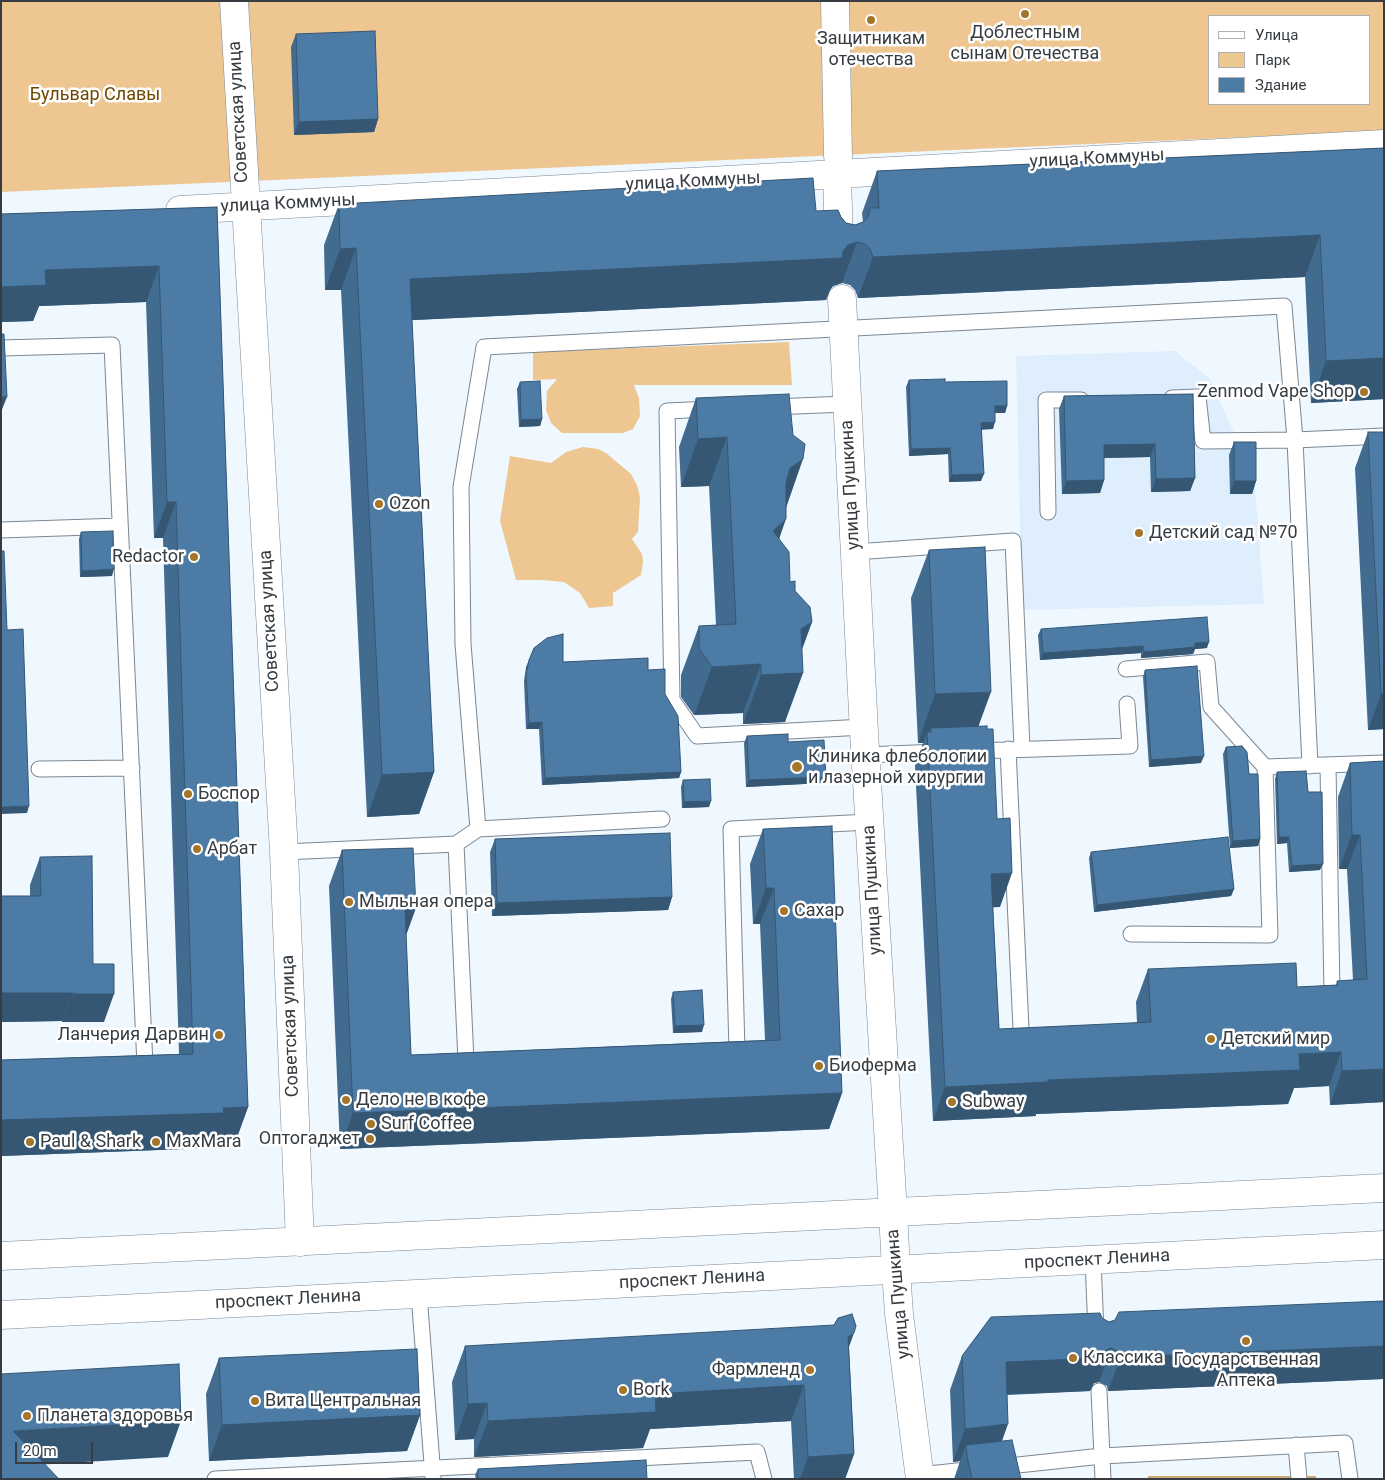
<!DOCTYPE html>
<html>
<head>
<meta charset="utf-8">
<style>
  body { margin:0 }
  #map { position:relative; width:1385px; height:1480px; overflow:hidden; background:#eff7ff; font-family:Roboto,sans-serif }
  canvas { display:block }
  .frame { position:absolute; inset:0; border:2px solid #363c41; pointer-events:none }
  .legend { position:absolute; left:1208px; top:15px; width:162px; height:90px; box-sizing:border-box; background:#fff; border:1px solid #afb1b3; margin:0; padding:6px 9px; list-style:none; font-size:15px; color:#363c41 }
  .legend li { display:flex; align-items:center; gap:10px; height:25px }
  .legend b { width:25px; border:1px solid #afb1b3 }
  .scale { position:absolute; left:15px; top:1442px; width:78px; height:22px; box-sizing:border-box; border:2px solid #363c41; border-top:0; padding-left:6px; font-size:15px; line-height:18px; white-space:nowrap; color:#363c41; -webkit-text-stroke:4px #fff; paint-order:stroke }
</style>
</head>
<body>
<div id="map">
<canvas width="1385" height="1480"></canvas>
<div class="frame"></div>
<ul class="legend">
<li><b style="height:6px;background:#fff"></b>Улица</li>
<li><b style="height:14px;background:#eec691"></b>Парк</li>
<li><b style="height:14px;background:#4c7ca6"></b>Здание</li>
</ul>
<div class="scale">20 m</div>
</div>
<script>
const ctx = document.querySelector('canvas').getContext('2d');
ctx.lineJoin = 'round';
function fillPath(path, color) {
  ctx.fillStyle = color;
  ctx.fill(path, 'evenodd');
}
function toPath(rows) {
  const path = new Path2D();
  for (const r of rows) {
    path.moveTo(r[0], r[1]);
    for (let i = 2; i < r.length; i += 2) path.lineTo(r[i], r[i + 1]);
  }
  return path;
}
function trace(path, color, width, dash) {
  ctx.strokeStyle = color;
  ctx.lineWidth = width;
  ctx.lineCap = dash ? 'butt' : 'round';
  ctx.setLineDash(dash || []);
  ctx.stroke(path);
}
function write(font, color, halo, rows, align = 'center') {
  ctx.font = font + ' Roboto,sans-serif';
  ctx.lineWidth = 5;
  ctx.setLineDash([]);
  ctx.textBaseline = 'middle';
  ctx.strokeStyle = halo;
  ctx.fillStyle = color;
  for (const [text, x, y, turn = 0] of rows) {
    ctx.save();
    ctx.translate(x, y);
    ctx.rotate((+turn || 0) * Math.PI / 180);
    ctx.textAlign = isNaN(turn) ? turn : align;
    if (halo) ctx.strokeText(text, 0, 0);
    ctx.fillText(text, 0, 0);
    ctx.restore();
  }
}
fillPath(toPath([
  [1175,351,1209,378,1238,441,1253,462,1264,604,1022,610,1016,356]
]), '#deeefd');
fillPath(toPath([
  [1,1,1384,1,1384,131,1,192],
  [1209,16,1369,16,1369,104,1209,104],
  [789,342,792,385,634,385,639,398,640,416,633,429,623,433,562,433,551,423,546,410,547,391,557,379,533,380,533,352],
  [583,447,598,449,606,453,631,474,637,485,640,497,638,532,632,539,642,554,643,562,641,575,613,593,613,606,589,608,580,593,564,582,542,580,516,580,500,521,510,456,551,463,566,452]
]), '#eec691');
fillPath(toPath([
  [1148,1476,1316,1476,1316,1479,1148,1479]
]), '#cfa772');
const lane = toPath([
  [1,348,112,345,145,1065,137,1066],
  [1172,398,1198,397,1203,441,1295,440,1384,436],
  [771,407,847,404],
  [711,409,667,411,672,700,697,736,864,727],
  [1048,512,1046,400,1081,400],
  [1,530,120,526],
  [854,552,1013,541,1022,748],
  [1126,669,1207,662,1211,707,1265,767],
  [1008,749,1021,1029],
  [974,751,1130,746,1127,704],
  [865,755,939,752],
  [1328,766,1332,993],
  [39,769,132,768],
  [478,829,662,819],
  [456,844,466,1061,476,1061],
  [284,852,456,844,478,829,463,644,461,487,484,347,1284,306,1295,440,1310,766],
  [1131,934,1270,935,1265,767,1384,763],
  [727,1051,737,1051,731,829,869,822],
  [1093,1260,1096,1332],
  [419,1294,433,1477],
  [1099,1391,1103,1479],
  [1296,1445,1299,1479],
  [999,1467,1102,1456,1345,1443,1350,1479],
  [919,1475,976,1469],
  [215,1479,757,1452,764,1479]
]);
const street = toPath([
  [234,1,284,852,300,1242],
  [835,1,838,156],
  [837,173,839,247],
  [180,210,1384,144],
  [842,299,864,732,893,1212],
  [896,1270,899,1314,920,1479]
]);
const primary = toPath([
  [893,1212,896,1270],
  [1,1256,1384,1188],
  [1,1315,1384,1245]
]);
trace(lane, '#7b8893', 17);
trace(street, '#7b8893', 29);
trace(primary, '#7b8893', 29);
trace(lane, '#fff', 15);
trace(street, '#fff', 28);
trace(primary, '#fff', 28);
fillPath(toPath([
  [296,34,378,119,374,132,294,135,291,47],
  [1384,148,1384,399,1311,403,1305,277,858,298,855,290,850,285,842,283,833,286,830,290,826,300,412,320,434,772,419,814,367,817,341,290,325,290,324,245,339,204,816,211,841,217,846,223,855,225,863,222,862,213,877,171],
  [217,207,248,1107,235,1143,212,1144,211,1148,1,1156,1,1060,179,1054,163,538,154,538,146,302,39,306,33,321,1,322,1,214],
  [909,380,945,382,1007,406,1005,413,995,413,993,429,982,429,981,481,949,482,948,454,909,456,906,387],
  [520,382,542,419,540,426,519,427,517,389],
  [1193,394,1195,478,1190,491,1151,492,1150,457,1104,458,1104,480,1100,493,1062,494,1059,409,1064,396],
  [696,398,786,506,779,539,790,582,812,622,802,649,785,722,743,724,743,713,694,715,681,697,681,675,699,626,716,625,709,486,681,487,679,447],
  [1368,432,1384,729,1368,730,1355,468],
  [1234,442,1256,481,1252,494,1230,494,1229,455],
  [81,532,112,576,80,577,79,539],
  [929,550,979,726,1000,907,993,907,999,1029,1137,1023,1136,1002,1148,969,1297,987,1336,985,1337,981,1353,980,1347,869,1339,869,1338,797,1350,763,1384,761,1384,1102,1330,1105,1329,1086,1294,1088,1288,1104,1036,1114,1036,1116,933,1121,915,766,923,743,918,743,911,598],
  [1041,629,1207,648,1195,649,1193,654,1141,658,1141,653,1040,660,1038,635],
  [529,660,563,662,648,670,665,694,681,772,679,778,542,785,539,729,526,729,524,681,526,667],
  [1145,670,1201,763,1149,767,1143,677],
  [747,736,788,742,823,783,746,787,744,743],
  [1226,747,1249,774,1260,839,1258,846,1230,848,1223,754],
  [1277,772,1308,792,1320,870,1289,872,1287,843,1277,844,1275,779],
  [683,780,709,807,682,808,681,787],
  [763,829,842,1093,829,1129,340,1149,329,886,342,850,406,935,411,1055,765,1040,760,924,753,924,750,864],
  [495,839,672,897,668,910,492,916,490,852],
  [1091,852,1234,889,1231,896,1094,912,1089,858],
  [40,857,93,964,104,1022,62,1022,62,1021,1,1022,1,896,30,896,30,885],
  [673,992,702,1032,673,1033,671,999],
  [1384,1301,1384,1388,1383,1379,1108,1391,1107,1386,1099,1382,1094,1383,1090,1391,1007,1395,1002,1441,1021,1479,954,1479,960,1461,953,1462,950,1390,962,1356,1102,1318,1109,1322],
  [465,1346,849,1349,854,1454,845,1479,794,1479,791,1421,650,1429,643,1448,474,1457,474,1439,455,1440,452,1382],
  [219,1358,420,1415,407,1451,209,1461,206,1394],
  [478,1469,647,1479,476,1479,475,1475]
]), '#416b8f');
fillPath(toPath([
  [378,119,374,132,294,135,299,122],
  [1320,235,1305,277,858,298,873,257],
  [857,242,842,283,833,286,830,290,826,300,395,321,410,279,843,251,848,245],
  [356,248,341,290,325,290,340,249],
  [159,266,146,302,39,306,33,321,1,322,1,287,45,270],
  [1384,358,1384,399,1311,403,1326,361],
  [1,397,7,397,1,412],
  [995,406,1007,406,1005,413,992,413],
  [542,419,540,426,519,427,521,420],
  [995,422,993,429,979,430,981,423],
  [727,437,709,486,681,487,698,439],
  [1155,444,1150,457,1099,458,1104,445],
  [950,448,948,454,909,456,911,449],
  [803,459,786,508,773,517,790,468],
  [984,474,981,481,949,482,952,475],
  [1195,478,1190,491,1151,492,1156,479],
  [1104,480,1100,493,1062,494,1066,481],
  [1234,481,1256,481,1252,494,1230,494],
  [167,502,176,502,163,538,154,538],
  [786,519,769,568,773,531],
  [114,569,112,576,80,577,82,571],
  [812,622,794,671,803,673,785,722,743,724,761,675,801,629],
  [1209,642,1207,648,1195,649,1193,654,1141,658,1144,652,1195,643],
  [1143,646,1141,653,1040,660,1043,653],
  [761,664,743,713,694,715,712,667],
  [991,692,973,741,931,732,931,728,928,737,927,732,923,743,918,743,935,694],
  [1381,694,1384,694,1384,729,1368,730],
  [542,722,539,729,526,729,529,723],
  [1204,756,1201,763,1149,767,1151,760],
  [434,772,419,814,367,817,382,775],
  [681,772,679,778,542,785,545,778],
  [826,777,823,783,746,787,749,780],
  [711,801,709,807,682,808,684,802],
  [29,806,27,813,1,814,1,807],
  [1352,835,1360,835,1347,869,1339,869],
  [1279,837,1289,837,1287,843,1277,844],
  [1260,839,1258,846,1230,848,1233,841],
  [1323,864,1320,870,1289,872,1292,866],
  [1012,873,1000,907,979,908,991,874],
  [766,888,774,888,760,924,753,924],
  [1234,889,1231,896,1094,912,1097,905],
  [672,897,668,910,492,916,497,903],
  [405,908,416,908,403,944],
  [1,993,73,993,62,1021,1,1022],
  [73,994,114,994,104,1022,62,1022],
  [704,1025,702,1032,673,1033,675,1026],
  [1341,1052,1329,1086,1294,1088,1288,1104,1036,1114,1036,1116,933,1121,945,1087,1048,1080,1299,1054],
  [1384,1069,1384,1102,1330,1105,1342,1071],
  [842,1093,829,1129,340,1149,353,1113],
  [248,1107,235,1143,212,1144,211,1148,1,1156,1,1120],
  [854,1333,841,1369,848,1337],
  [1384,1346,1383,1379,1108,1391,1121,1357],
  [1111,1348,1099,1382,1094,1383,1090,1391,993,1395,1006,1362,1106,1350],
  [804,1385,791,1421,650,1429,643,1448,474,1457,488,1421,655,1394],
  [487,1403,474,1439,455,1440,468,1404],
  [420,1415,407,1451,209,1461,222,1425],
  [181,1421,168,1457,1,1467,13,1431],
  [1008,1424,996,1458,966,1445,960,1461,953,1462,965,1429],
  [854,1454,845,1479,800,1479,808,1457]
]), '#355774');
const building = toPath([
  [375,31,378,119,299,122,296,34,375,31],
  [1384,148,1384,358,1326,361,1320,235,873,257,870,249,865,244,857,242,848,245,843,251,842,258,410,279,434,772,382,775,356,248,340,249,339,204,813,178,816,211,838,210,841,217,846,223,855,225,863,222,868,217,870,208,879,208,877,171,1384,148],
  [217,207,248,1107,223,1108,224,1113,1,1120,1,1060,193,1054,176,502,167,502,159,266,45,270,46,285,1,287,1,214,217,207],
  [1,334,4,334,7,397,1,397,1,334],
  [945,379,945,382,1007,381,1007,406,995,406,995,422,981,423,984,474,952,475,950,448,911,449,909,380,945,379],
  [540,381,542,419,521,420,520,382,540,381],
  [789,394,793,435,805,444,803,459,790,468,786,483,786,519,773,531,789,552,790,582,795,581,795,591,810,607,812,622,801,629,803,673,761,675,761,664,712,667,699,648,699,626,736,624,727,437,698,439,696,398,789,394],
  [1193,394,1195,478,1156,479,1155,444,1104,445,1104,480,1066,481,1064,396,1193,394],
  [1368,432,1384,432,1384,694,1381,694,1368,432],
  [1234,442,1256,442,1256,481,1234,481,1234,442],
  [113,531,114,569,82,571,81,532,113,531],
  [985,547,991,692,935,694,929,550,985,547],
  [1,551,4,551,7,630,23,629,29,806,1,807,1,551],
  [1207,617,1209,642,1195,643,1195,647,1144,652,1143,646,1043,653,1041,629,1207,617],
  [563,634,563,662,648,658,648,670,665,669,665,694,678,716,681,772,545,778,542,722,529,723,526,675,529,660,534,648,547,638,563,634],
  [1197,666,1204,756,1151,760,1145,670,1197,666],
  [987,726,987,729,993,729,997,819,1010,818,1012,873,991,874,999,1029,1151,1022,1148,969,1296,963,1297,987,1338,985,1337,981,1367,979,1360,835,1352,835,1350,763,1384,761,1384,1069,1342,1071,1341,1052,1299,1054,1300,1070,1048,1080,1048,1082,945,1087,927,732,931,732,931,728,987,726],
  [788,734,788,742,824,740,826,777,749,780,747,736,788,734],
  [1242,746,1247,752,1249,774,1258,774,1260,839,1233,841,1226,747,1242,746],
  [1306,771,1308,792,1322,792,1323,864,1292,866,1289,837,1279,837,1277,772,1306,771],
  [710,779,711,801,684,802,683,780,710,779],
  [832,826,842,1093,353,1113,342,850,413,848,416,908,405,908,411,1055,780,1040,774,888,766,888,763,829,832,826],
  [670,833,672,897,497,903,495,839,670,833],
  [1228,837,1234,889,1097,905,1091,852,1228,837],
  [92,856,93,964,114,964,114,994,73,994,73,993,1,993,1,896,41,896,40,857,92,856],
  [702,990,704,1025,675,1026,673,992,702,990],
  [1384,1301,1384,1346,1121,1357,1119,1352,1111,1348,1106,1350,1102,1358,1006,1362,1008,1424,965,1429,962,1356,991,1317,1100,1313,1102,1318,1109,1322,1115,1320,1119,1312,1384,1301],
  [852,1314,856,1326,854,1333,848,1337,854,1454,808,1457,804,1385,655,1394,656,1412,488,1421,487,1403,468,1404,465,1346,834,1325,838,1318,852,1314],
  [417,1349,420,1415,222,1425,219,1358,417,1349],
  [179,1364,181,1421,13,1431,59,1479,1,1479,1,1374,179,1364],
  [1012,1440,1021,1479,972,1479,967,1456,966,1445,1012,1440],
  [646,1460,647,1479,478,1479,478,1469,646,1460]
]);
fillPath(building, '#4c7ca6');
trace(building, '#355774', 1);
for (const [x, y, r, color] of [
  [1025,14,5,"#a5752a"],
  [871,20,5,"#a5752a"],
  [1364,392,5,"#a5752a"],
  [379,504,5,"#a5752a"],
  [1139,533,5,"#a5752a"],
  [194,557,5,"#a5752a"],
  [797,767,6,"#a5752a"],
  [188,794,5,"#a5752a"],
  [197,849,5,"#a5752a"],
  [349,902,5,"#a5752a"],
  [784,911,5,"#a5752a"],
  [219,1035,5,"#a5752a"],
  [1211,1039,5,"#a5752a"],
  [819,1066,5,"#a5752a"],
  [346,1100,5,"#a5752a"],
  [952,1102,5,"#a5752a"],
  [371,1124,5,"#a5752a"],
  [370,1139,5,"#a5752a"],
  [30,1142,5,"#a5752a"],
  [156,1142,5,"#a5752a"],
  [1246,1341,5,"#a5752a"],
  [1073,1358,5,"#a5752a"],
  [810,1370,5,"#a5752a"],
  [623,1390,5,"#a5752a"],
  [255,1401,5,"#a5752a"],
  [27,1416,5,"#a5752a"]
]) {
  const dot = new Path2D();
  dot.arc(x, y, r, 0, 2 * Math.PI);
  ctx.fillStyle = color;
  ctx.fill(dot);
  trace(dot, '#fff', 2);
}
write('18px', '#363c41', '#fff', [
  ["Доблестным",1025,33,"center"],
  ["сынам Отечества",1025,54,"center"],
  ["Защитникам",871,39,"center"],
  ["отечества",871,60,"center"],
  ["Zenmod Vape Shop",1354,392,"right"],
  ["Ozon",389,504],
  ["Детский сад №70",1149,533],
  ["Redactor",184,557,"right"],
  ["Клиника флебологии",808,757],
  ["и лазерной хирургии",808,778],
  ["Боспор",198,794],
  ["Арбат",207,849],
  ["Мыльная опера",359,902],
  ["Сахар",794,911],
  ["Ланчерия Дарвин",209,1035,"right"],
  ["Детский мир",1221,1039],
  ["Биоферма",829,1066],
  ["Дело не в кофе",356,1100],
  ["Subway",962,1102],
  ["Surf Coffee",381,1124],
  ["Оптогаджет",360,1139,"right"],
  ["Paul & Shark",40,1142],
  ["MaxMara",166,1142],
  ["Классика",1083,1358],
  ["Государственная",1246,1360,"center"],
  ["Аптека",1246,1381,"center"],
  ["Фармленд",800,1370,"right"],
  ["Bork",633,1390],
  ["Вита Центральная",265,1401],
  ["Планета здоровья",37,1416]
], 'left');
write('18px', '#6e4801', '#fff', [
  ["Бульвар Славы",95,95]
]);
write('18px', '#363c41', '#fff', [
  ["Советская улица",239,112,-93],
  ["улица Коммуны",1097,159,-3],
  ["улица Коммуны",693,182,-3],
  ["улица Коммуны",288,204,-3],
  ["улица Пушкина",851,485,-93],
  ["Советская улица",270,621,-93],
  ["улица Пушкина",873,890,-93],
  ["Советская улица",291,1026,-92],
  ["проспект Ленина",1097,1260,-3],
  ["проспект Ленина",692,1280,-3],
  ["улица Пушкина",899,1294,-95],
  ["проспект Ленина",288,1300,-3]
]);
</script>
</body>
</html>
